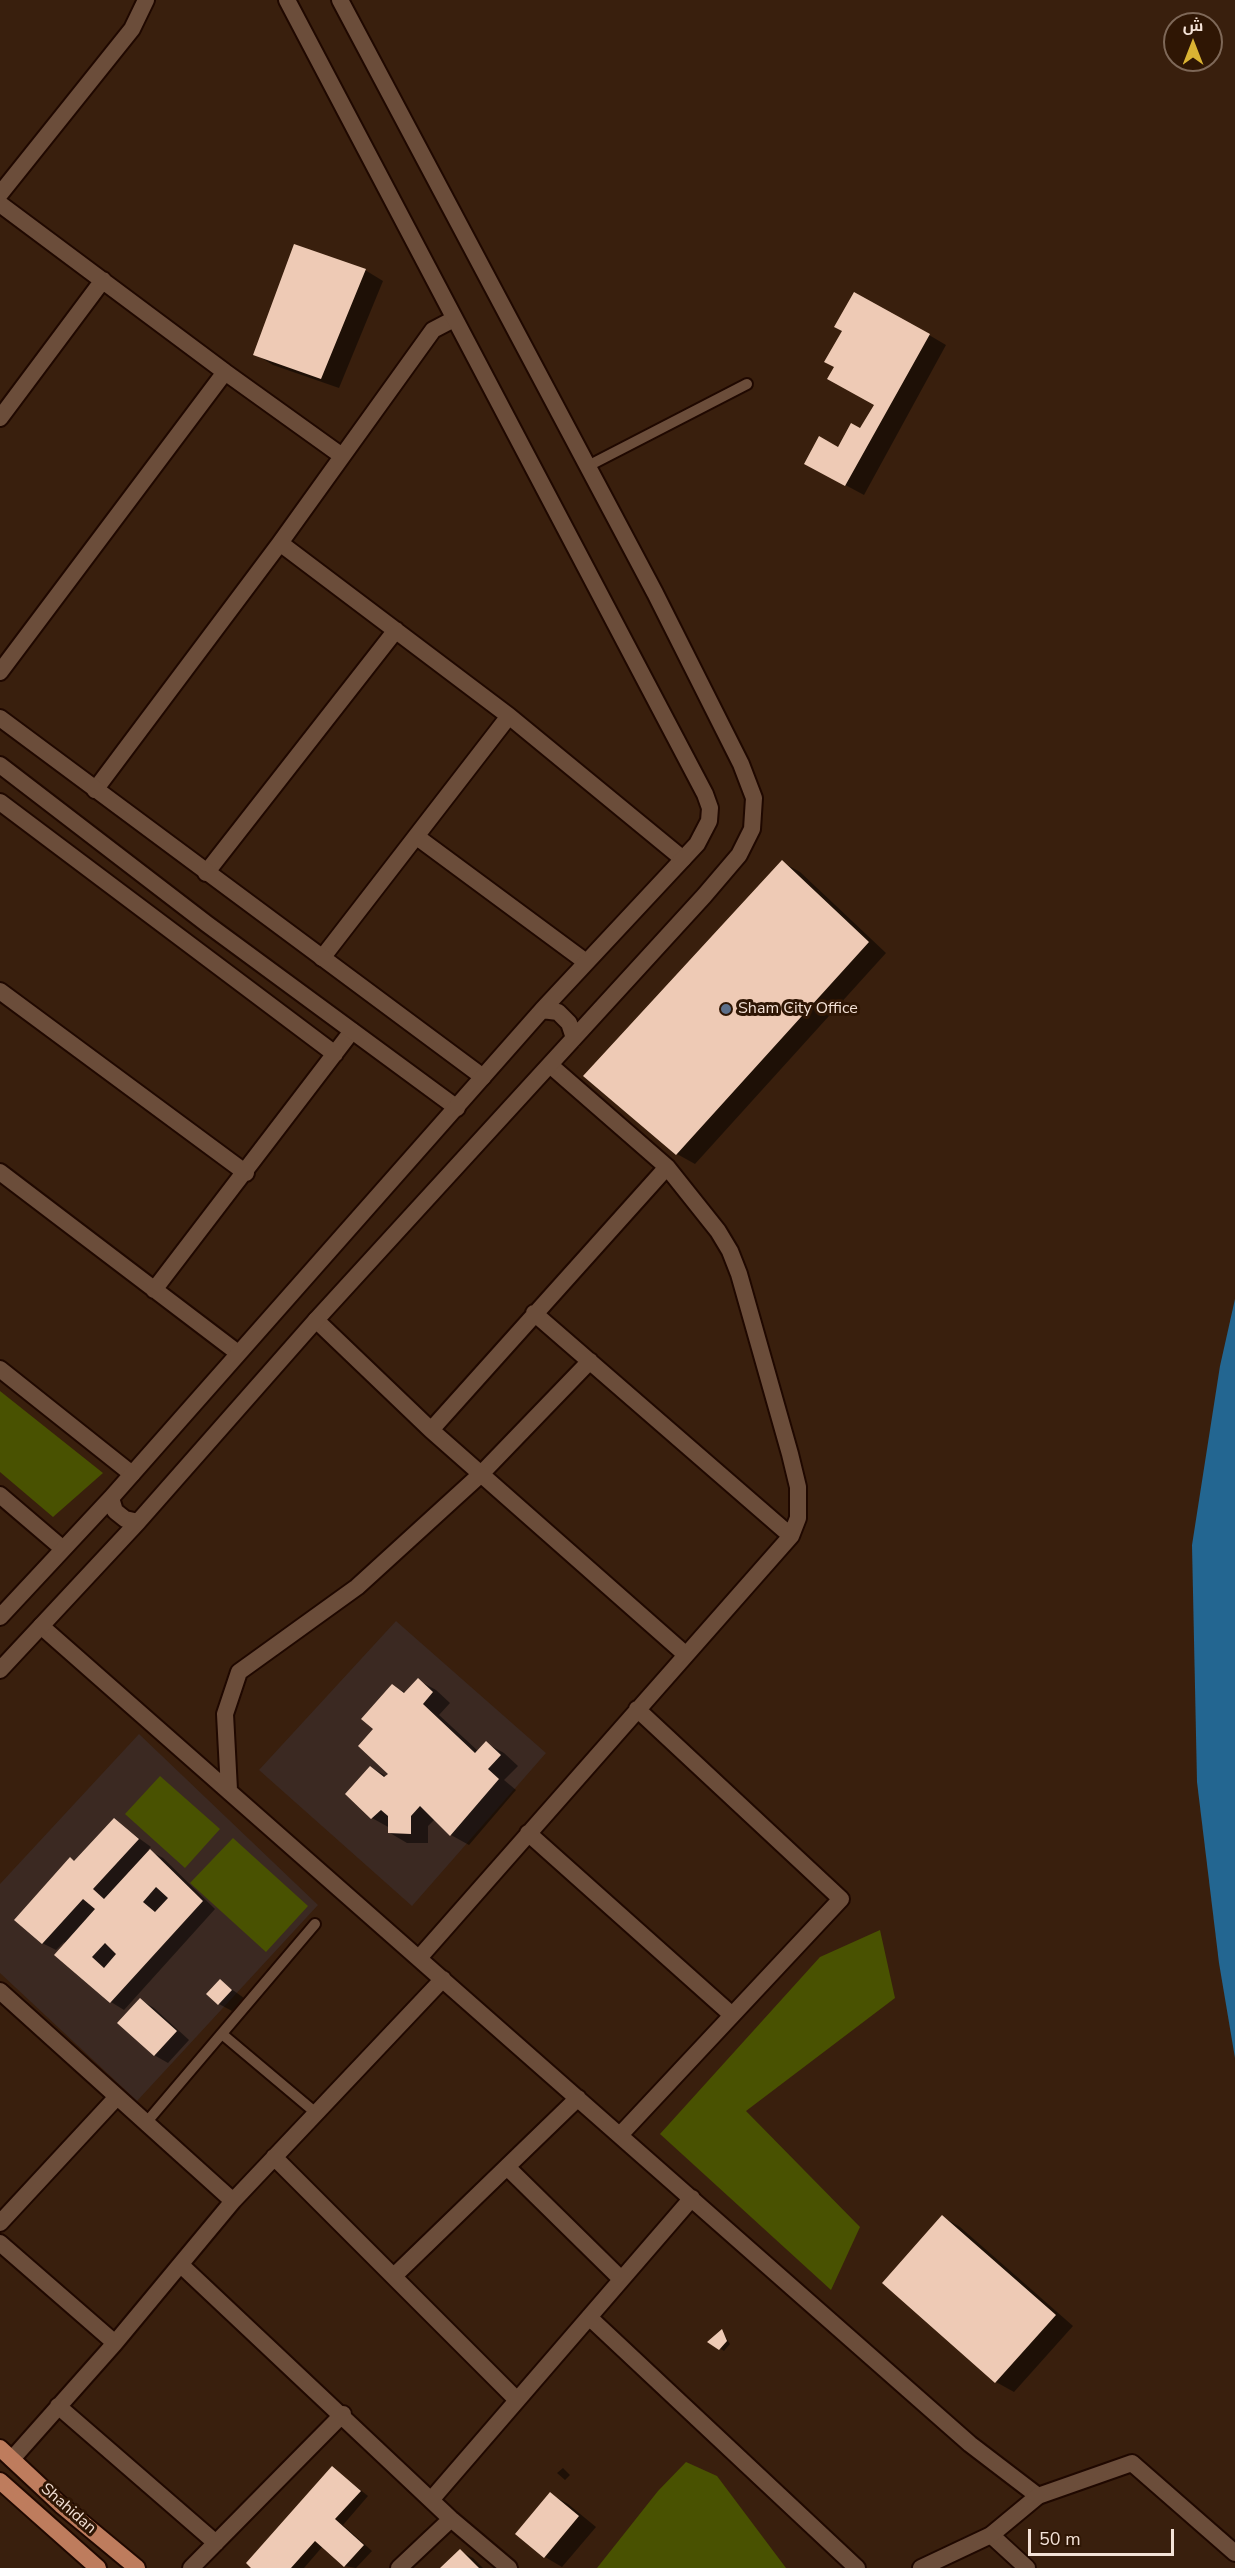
<!DOCTYPE html>
<html>
<head>
<meta charset="utf-8">
<style>
  body { margin:0 }
  #map { position:relative; width:1235px; height:2568px; overflow:hidden; background:#391f0d; font-family:"Nunito Sans",Cairo,sans-serif }
  canvas { display:block }
  .north { position:absolute; left:1163px; top:12px; width:60px; height:60px; box-sizing:border-box; background:#2f1604; border:2px solid #7e6858; border-radius:50%; rotate:0deg; font-size:16px; font-weight:700; line-height:24px; text-align:center; color:#f4e2d7 }
  .north::after { content:''; display:block; margin:auto; width:21px; height:27px; background:#dab333; clip-path:polygon(50% 0,100% 100%,50% 72%,0 100%) }
  .scale { position:absolute; left:1028px; top:2529px; width:146px; height:27px; box-sizing:border-box; border:3px solid #f4e2d7; border-top:0; padding-left:8px; font-size:18px; line-height:21px; white-space:nowrap; color:#f4e2d7; -webkit-text-stroke:4px #2f1604; paint-order:stroke }
</style>
</head>
<body>
<div id="map">
<canvas width="1235" height="2568"></canvas>
<div class="north">ش</div>
<div class="scale">50 m</div>
</div>
<script>
const ctx = document.querySelector('canvas').getContext('2d');
ctx.lineJoin = 'round';
function fillPath(path, color) {
  ctx.fillStyle = color;
  ctx.fill(path, 'evenodd');
}
function toPath(rows) {
  const path = new Path2D();
  for (const r of rows) {
    path.moveTo(r[0], r[1]);
    for (let i = 2; i < r.length; i += 2) path.lineTo(r[i], r[i + 1]);
  }
  return path;
}
function trace(path, color, width, dash) {
  ctx.strokeStyle = color;
  ctx.lineWidth = width;
  ctx.lineCap = dash ? 'butt' : 'round';
  ctx.setLineDash(dash || []);
  ctx.stroke(path);
}
function write(font, color, halo, rows, align = 'center') {
  ctx.font = font + ' "Nunito Sans",sans-serif';
  ctx.lineWidth = 6;
  ctx.setLineDash([]);
  ctx.textBaseline = 'middle';
  ctx.strokeStyle = halo;
  ctx.fillStyle = color;
  for (const [text, x, y, turn = 0] of rows) {
    ctx.save();
    ctx.translate(x, y);
    ctx.rotate((+turn || 0) * Math.PI / 180);
    ctx.textAlign = isNaN(turn) ? turn : align;
    if (halo) ctx.strokeText(text, 0, 0);
    ctx.fillText(text, 0, 0);
    ctx.restore();
  }
}
fillPath(toPath([
  [396,1621,546,1753,412,1906,259,1770],
  [139,1734,318,1905,137,2101,0,1973,0,1884]
]), '#3b2922');
fillPath(toPath([
  [0,1391,103,1473,53,1517,0,1472],
  [160,1776,220,1829,185,1868,125,1814],
  [233,1838,308,1906,266,1952,190,1883],
  [880,1930,895,1998,746,2111,860,2227,831,2290,660,2134,820,1957],
  [686,2462,717,2476,786,2568,597,2568,658,2491]
]), '#495201');
fillPath(toPath([
  [1235,1299,1235,2058,1219,1963,1197,1782,1192,1545,1220,1366]
]), '#236691');
fillPath(toPath([
  [365,270,383,281,339,388,273,365,255,354],
  [929,335,946,345,864,495,823,473,839,449,861,431],
  [782,862,800,872,886,953,695,1164,677,1154],
  [418,1680,436,1690,450,1703,439,1715,478,1751,486,1743,504,1753,518,1766,504,1780,516,1790,469,1845,451,1835,435,1819,428,1826,428,1843,407,1843,390,1833,390,1828,372,1818,347,1794,371,1767,387,1777,390,1774,375,1728,393,1686,406,1693],
  [114,1820,151,1847,148,1850,163,1858,215,1909,124,2010,111,2002,56,1955,66,1944,64,1942,56,1950,42,1943,76,1862],
  [220,1981,244,1998,232,2011,219,2004],
  [141,2000,154,2008,189,2040,168,2063,154,2055],
  [943,2217,960,2227,1073,2326,1014,2392,996,2382,884,2283],
  [722,2331,730,2344,724,2351,710,2342],
  [333,2468,368,2496,343,2525,372,2551,356,2568,345,2566,323,2546,304,2568,253,2568],
  [563,2468,570,2475,565,2480,557,2473],
  [550,2494,568,2504,596,2527,562,2567,545,2557],
  [460,2551,473,2558,483,2568,442,2568]
]), '#0007');
fillPath(toPath([
  [294,244,366,269,321,379,253,355],
  [854,292,930,334,845,486,804,464,819,436,838,447,851,423,860,428,874,405,827,379,834,367,824,362,842,331,834,327],
  [782,860,869,942,676,1155,583,1076],
  [418,1678,433,1692,423,1704,475,1753,486,1741,501,1755,488,1769,499,1779,450,1836,420,1806,411,1816,411,1834,388,1833,388,1816,381,1810,371,1819,345,1794,370,1766,384,1777,388,1774,358,1746,373,1729,361,1719,392,1684,404,1693],
  [114,1818,139,1839,93,1889,104,1899,150,1849,203,1901,110,2003,54,1955,95,1909,83,1899,42,1944,14,1920,70,1857,74,1861],
  [156,1887,168,1898,155,1912,143,1902],
  [105,1943,116,1954,104,1968,92,1957],
  [220,1979,232,1990,218,2005,206,1994],
  [140,1998,177,2031,154,2056,117,2023],
  [942,2215,1056,2315,995,2383,882,2283],
  [722,2329,727,2341,719,2350,707,2342],
  [332,2466,361,2491,335,2519,364,2545,344,2567,315,2541,291,2568,251,2568,246,2563],
  [550,2492,579,2516,544,2558,515,2534],
  [460,2549,479,2568,440,2568]
]), '#eecab5');
const service = toPath([
  [588,466,747,384],
  [222,2034,316,2113],
  [145,2124,315,1924]
]);
const minor = toPath([
  [0,194,132,29,146,0],
  [0,204,225,372],
  [0,418,103,280],
  [280,543,509,716,683,859],
  [0,672,225,372,342,456],
  [95,790,280,543,433,330,454,319],
  [0,802,335,1054],
  [417,837,586,962],
  [206,873,396,630],
  [322,958,509,716],
  [0,991,246,1173],
  [0,1172,238,1353],
  [154,1290,352,1031],
  [534,1313,791,1536],
  [316,1320,431,1430,685,1654],
  [0,1369,132,1474],
  [431,1430,667,1167],
  [0,1495,62,1548],
  [41,1626,970,2444,1038,2496],
  [229,1790,225,1714,239,1672,357,1587,481,1474,590,1361],
  [528,1833,732,2015],
  [419,1958,791,1536,798,1518,798,1487,790,1454,739,1274,730,1251,718,1231,667,1167,550,1065],
  [0,1991,233,2201],
  [620,2135,841,1899,637,1709],
  [274,2157,517,2400],
  [507,2167,621,2279],
  [0,2223,116,2098],
  [0,2243,115,2343],
  [181,2265,451,2519,509,2568],
  [394,2276,578,2098],
  [589,2317,857,2568],
  [58,2406,216,2543],
  [12,2459,115,2343,233,2201,443,1979],
  [431,2500,692,2198],
  [991,2535,1027,2568],
  [191,2568,343,2414],
  [399,2568,451,2519]
]);
const tertiary = toPath([
  [0,718,483,1077],
  [0,765,207,924,457,1108],
  [921,2568,991,2535,1038,2496,1132,2463,1235,2553]
]);
const secondary = toPath([
  [542,1010,558,1012,569,1023,574,1038],
  [111,1498,115,1511,125,1519,138,1522],
  [0,1617,111,1498,542,1010,697,844,709,821,710,808,705,794,287,0],
  [0,1670,138,1522,316,1320,704,896,739,855,752,829,754,798,741,764,655,593,340,0]
]);
const primary = toPath([
  [0,2448,61,2505,137,2568],
  [0,2481,98,2568]
]);
trace(service, '#1f0800', 14);
trace(minor, '#1f0800', 20);
trace(tertiary, '#1f0800', 20);
trace(secondary, '#1f0800', 20);
trace(primary, '#1f0800', 20);
trace(service, '#6b4d3a', 10);
trace(minor, '#6b4d3a', 16);
trace(tertiary, '#6b4d3a', 16);
trace(secondary, '#6b4d3a', 16);
trace(primary, '#be7c5d', 16);
for (const [x, y, r, color] of [
  [726,1009,6,"#5c6f8a"]
]) {
  const dot = new Path2D();
  dot.arc(x, y, r, 0, 2 * Math.PI);
  ctx.fillStyle = color;
  ctx.fill(dot);
  trace(dot, '#2f1604', 2);
}
write('16px', '#f4e2d7', '#2f1604', [
  ["Sham City Office",738,1009]
], 'left');
write('16px', '#f4e2d7', '#2f1604', [
  ["Shahidan",68,2509,41]
]);
</script>
</body>
</html>
